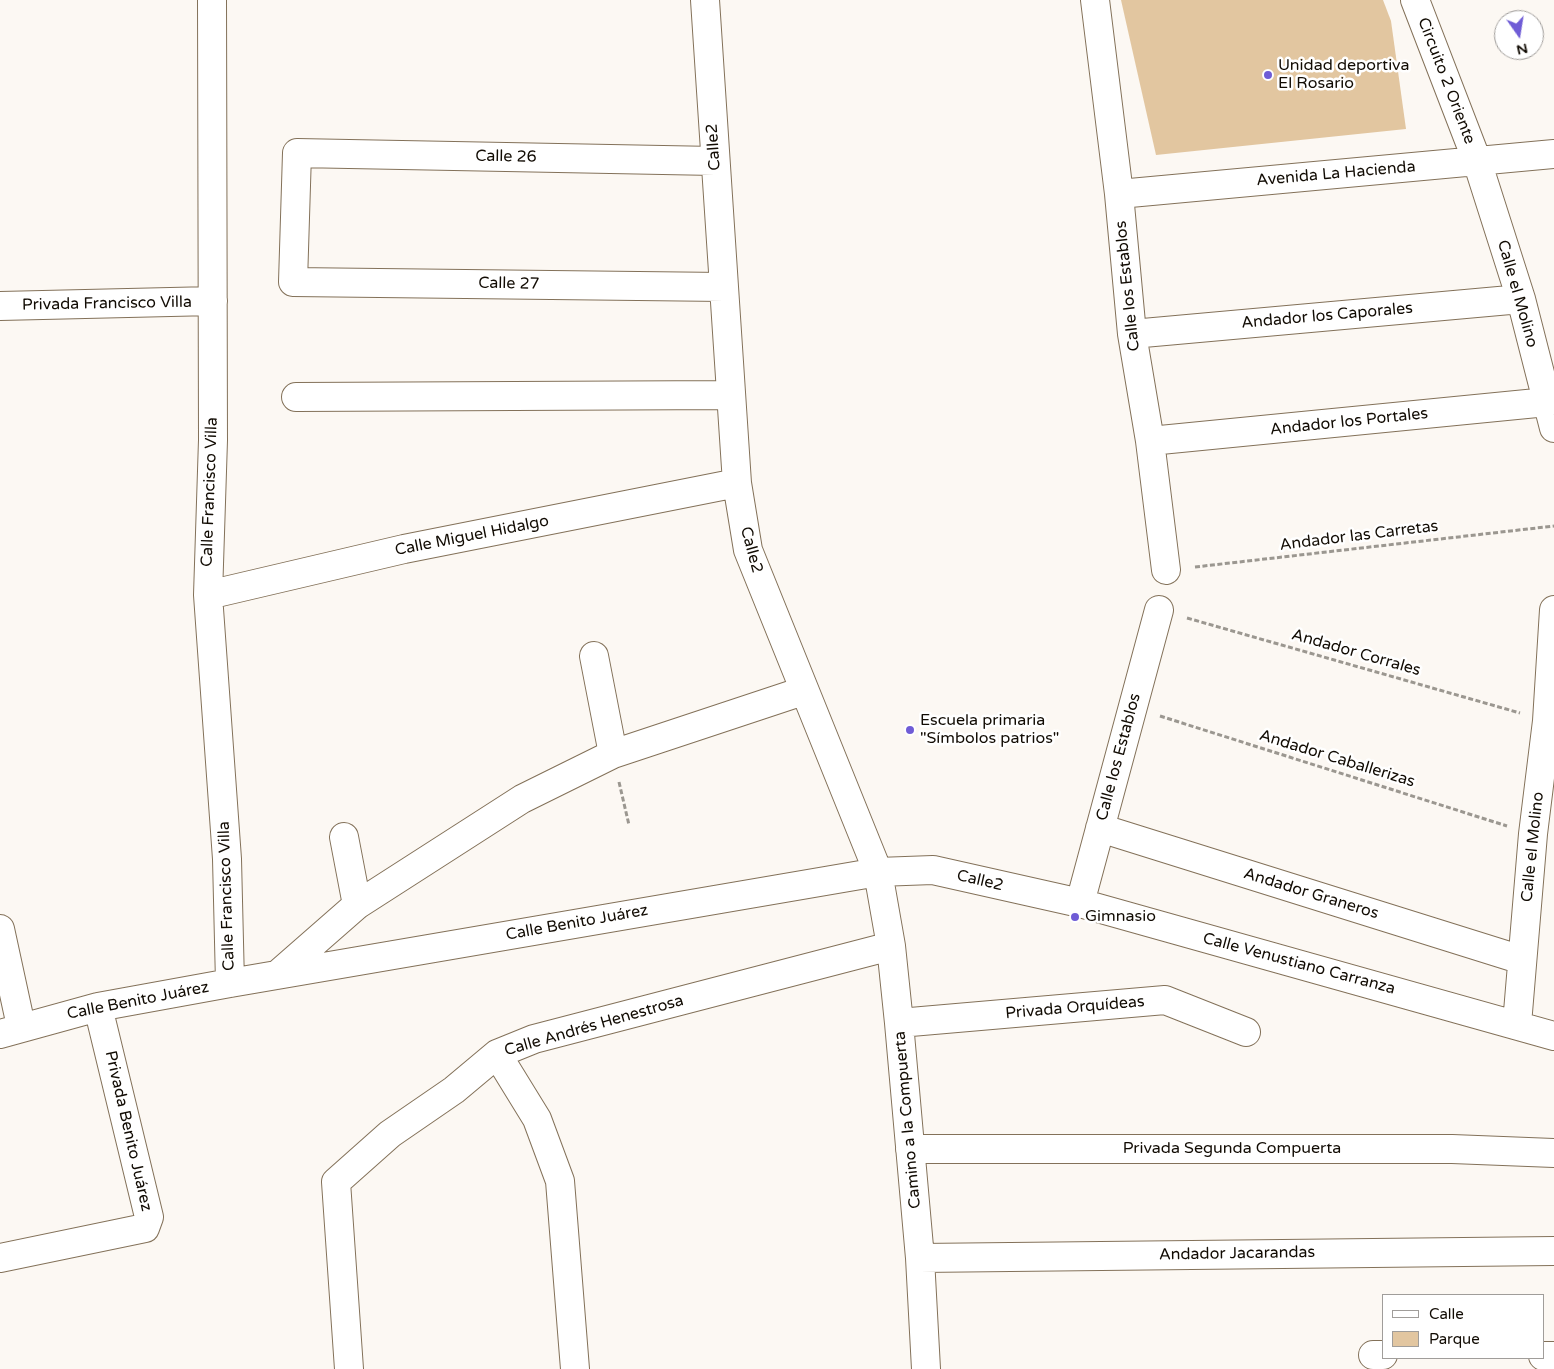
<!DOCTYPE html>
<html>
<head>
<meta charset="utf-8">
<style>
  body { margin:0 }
  #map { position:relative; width:1554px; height:1369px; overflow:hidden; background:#fcf8f3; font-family:"Varela Round",sans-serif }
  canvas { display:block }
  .legend { position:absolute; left:1382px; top:1294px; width:162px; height:65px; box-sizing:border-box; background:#fff; border:1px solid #a09d9a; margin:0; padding:6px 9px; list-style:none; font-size:15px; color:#110b03 }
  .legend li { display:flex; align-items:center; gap:10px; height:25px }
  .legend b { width:25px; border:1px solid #a09d9a }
  .north { position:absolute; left:1494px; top:10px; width:50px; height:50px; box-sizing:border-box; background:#fff; border:1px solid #a09d9a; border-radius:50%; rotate:167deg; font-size:14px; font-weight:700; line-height:20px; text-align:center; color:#110b03 }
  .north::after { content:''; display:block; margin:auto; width:18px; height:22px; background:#6f5cd6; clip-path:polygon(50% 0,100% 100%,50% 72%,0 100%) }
</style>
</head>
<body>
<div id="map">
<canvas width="1554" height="1369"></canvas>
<ul class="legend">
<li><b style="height:6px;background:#fff"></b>Calle</li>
<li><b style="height:14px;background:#e2c6a0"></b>Parque</li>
</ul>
<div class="north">N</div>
</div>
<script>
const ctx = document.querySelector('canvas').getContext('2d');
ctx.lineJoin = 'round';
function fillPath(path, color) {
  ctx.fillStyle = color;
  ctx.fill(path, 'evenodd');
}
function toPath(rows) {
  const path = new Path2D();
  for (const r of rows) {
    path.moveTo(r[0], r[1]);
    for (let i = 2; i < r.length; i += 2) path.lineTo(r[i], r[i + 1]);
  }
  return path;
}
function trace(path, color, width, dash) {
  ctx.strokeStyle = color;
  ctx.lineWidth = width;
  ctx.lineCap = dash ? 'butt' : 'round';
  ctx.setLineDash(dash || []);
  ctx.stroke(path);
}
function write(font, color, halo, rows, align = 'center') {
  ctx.font = font + ' "Varela Round",sans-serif';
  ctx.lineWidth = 5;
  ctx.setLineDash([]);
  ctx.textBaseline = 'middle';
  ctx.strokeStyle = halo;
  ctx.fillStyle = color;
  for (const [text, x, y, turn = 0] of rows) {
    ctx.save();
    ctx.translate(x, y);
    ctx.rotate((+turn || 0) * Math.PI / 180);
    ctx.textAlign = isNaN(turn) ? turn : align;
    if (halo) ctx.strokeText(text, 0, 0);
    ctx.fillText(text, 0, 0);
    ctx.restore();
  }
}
fillPath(toPath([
  [1121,0,1383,0,1391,21,1406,129,1156,155]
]), '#e2c6a0');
const minor = toPath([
  [212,0,213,440,208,595,227,859,230,983],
  [705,0,737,483,748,550,878,872,891,946,899,1023,920,1258,926,1369],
  [1095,0,1119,194,1132,334,1150,441,1166,570],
  [1415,0,1477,161,1521,299,1554,428],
  [715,161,297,153,293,282,724,287],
  [1119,194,1554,154],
  [0,306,213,301],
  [1132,334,1521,299],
  [296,397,731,395],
  [1150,441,1547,402],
  [208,595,404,549,737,483],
  [594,656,613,754],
  [1100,828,1522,960],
  [344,837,357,905],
  [1080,903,1159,610],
  [0,929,21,1026],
  [277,975,357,905,522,799,613,754,803,691],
  [899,1023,1165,1000,1246,1032],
  [1517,1024,1533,834,1547,721,1554,610],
  [0,1034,98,1007,230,983,878,872,933,870,1080,903,1554,1036],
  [497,1054,537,1119,560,1181,575,1369],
  [910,1149,1452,1149,1554,1153],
  [0,1258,145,1228,149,1217,98,1007],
  [920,1258,1554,1251],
  [1373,1355,1383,1355],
  [1543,1356,1554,1356],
  [349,1369,336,1182,390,1134,454,1090,497,1054,534,1039,891,946]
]);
trace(minor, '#837159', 30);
trace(toPath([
  [1195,567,1554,526],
  [1187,618,1520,713],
  [1160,716,1507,826],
  [619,782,629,825]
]), '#9b9790', 3, [5, 2.5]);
trace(minor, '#fff', 28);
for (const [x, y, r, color] of [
  [1268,75,5,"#6f5cd6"],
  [910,730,5,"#6f5cd6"],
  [1075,917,5,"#6f5cd6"]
]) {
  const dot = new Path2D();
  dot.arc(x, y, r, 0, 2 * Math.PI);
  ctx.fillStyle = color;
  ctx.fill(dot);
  trace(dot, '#fff', 2);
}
write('16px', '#110b03', '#fff', [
  ["Unidad deportiva",1278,66],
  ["El Rosario",1278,84],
  ["Escuela primaria",920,721],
  ["\"Símbolos patrios\"",920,739],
  ["Gimnasio",1085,917]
], 'left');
write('16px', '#110b03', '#fff', [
  ["Circuito 2 Oriente",1446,81,69],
  ["Calle2",714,147,-94],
  ["Calle 26",506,157,1],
  ["Avenida La Hacienda",1336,174,-5],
  ["Calle 27",509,284,1],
  ["Calle los Establos",1128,286,-96],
  ["Calle el Molino",1517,294,74],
  ["Privada Francisco Villa",107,304,-1],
  ["Andador los Caporales",1327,316,-5],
  ["Andador los Portales",1349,422,-6],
  ["Calle Francisco Villa",210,492,-88],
  ["Calle Miguel Hidalgo",472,536,-11],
  ["Andador las Carretas",1359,536,-7],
  ["Calle2",751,550,75],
  ["Andador Corrales",1356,653,16],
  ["Calle los Establos",1119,757,-75],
  ["Andador Caballerizas",1337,759,17],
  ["Calle el Molino",1533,847,-84],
  ["Calle2",980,881,13],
  ["Andador Graneros",1311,894,17],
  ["Calle Francisco Villa",227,896,-92],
  ["Calle Benito Juárez",577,923,-10],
  ["Calle Venustiano Carranza",1299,964,15],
  ["Calle Benito Juárez",138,1001,-11],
  ["Privada Orquídeas",1075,1008,-5],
  ["Calle Andrés Henestrosa",594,1026,-16],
  ["Camino a la Compuerta",908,1120,-95],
  ["Privada Benito Juárez",128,1131,77],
  ["Privada Segunda Compuerta",1232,1149],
  ["Andador Jacarandas",1237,1254,-1]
]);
</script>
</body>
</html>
